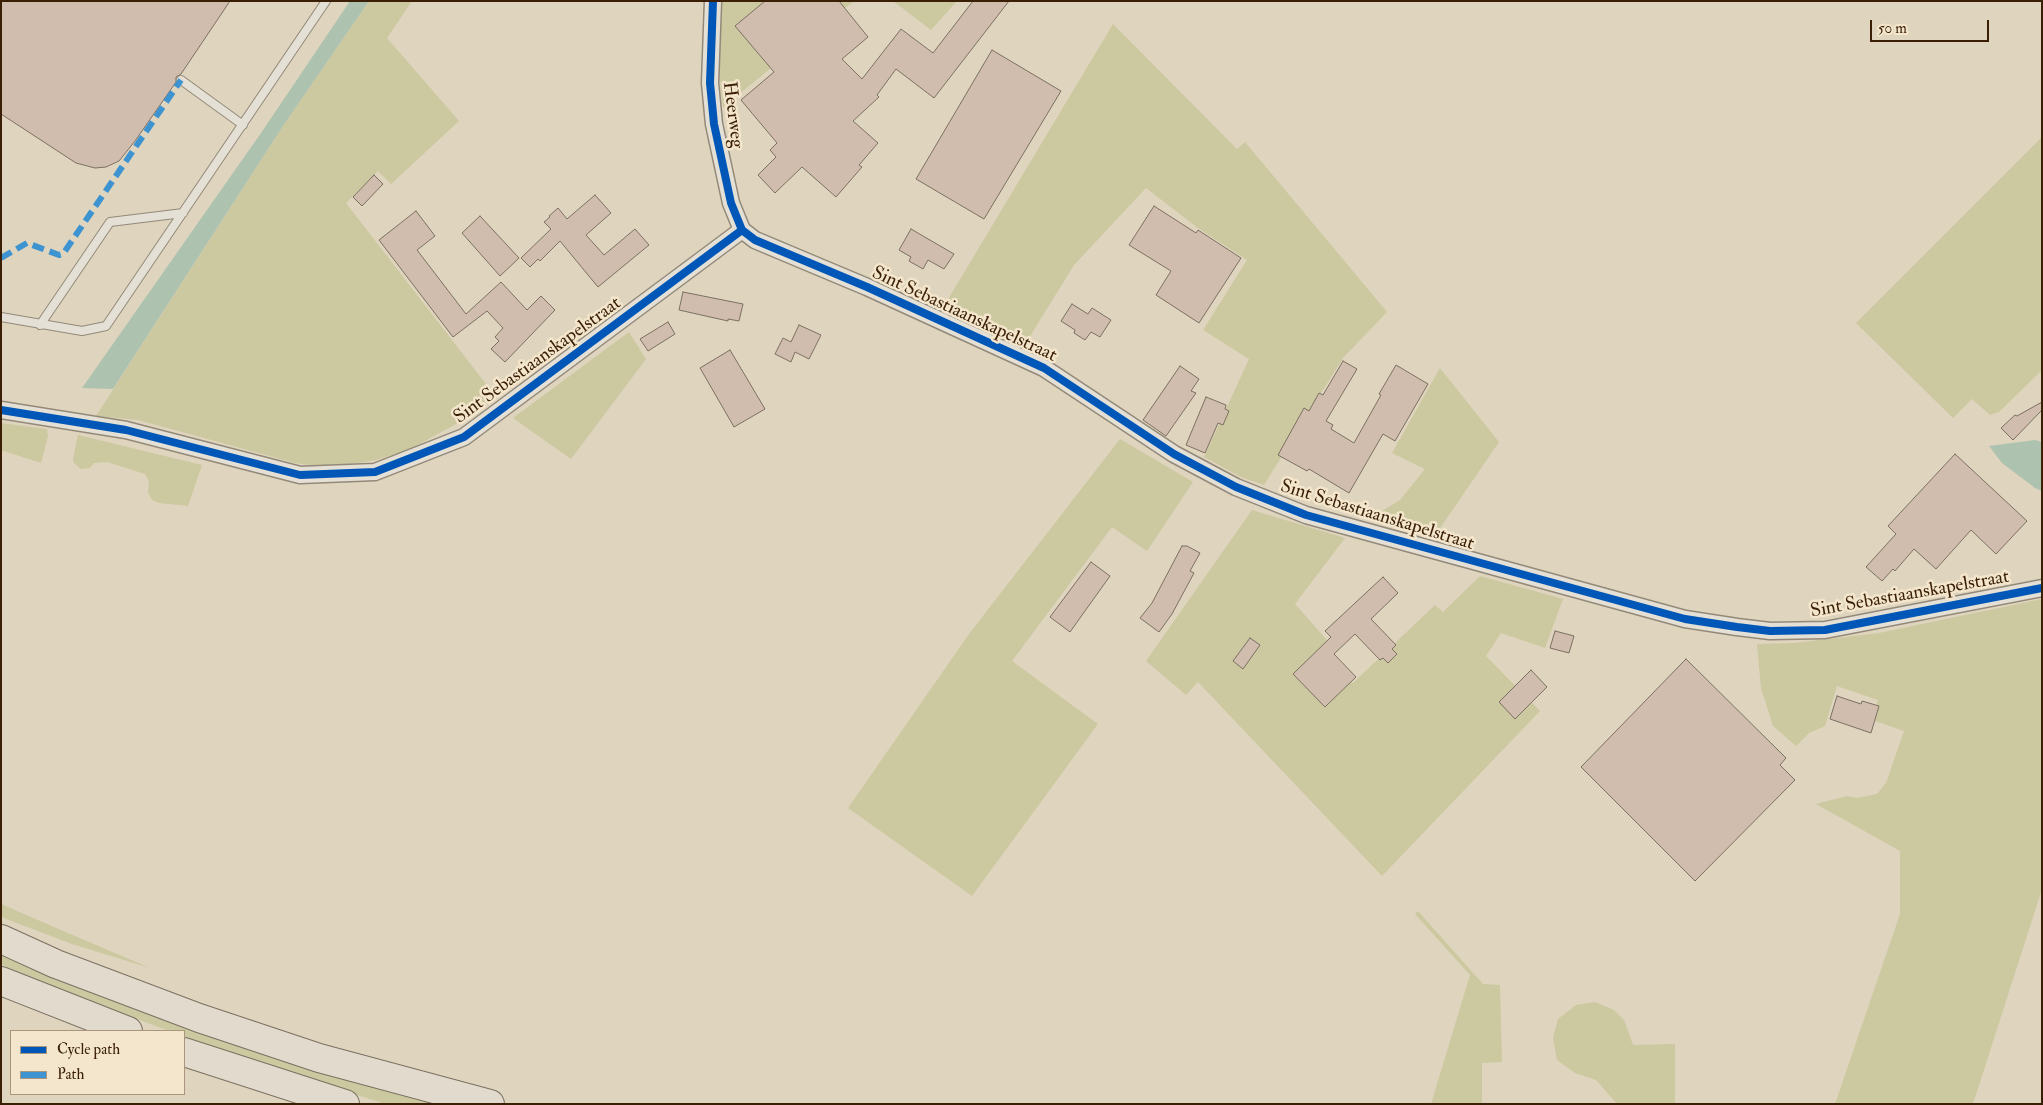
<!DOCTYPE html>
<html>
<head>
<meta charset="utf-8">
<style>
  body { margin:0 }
  #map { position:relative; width:2043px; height:1105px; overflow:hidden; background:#dfd4bd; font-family:"IM FELL Double Pica",serif }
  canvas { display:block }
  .frame { position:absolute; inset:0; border:2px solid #3a1f05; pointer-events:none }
  .legend { position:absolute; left:10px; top:1030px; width:175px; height:65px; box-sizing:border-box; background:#f3e6cc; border:1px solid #a9967c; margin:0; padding:6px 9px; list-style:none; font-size:15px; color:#3a1f05 }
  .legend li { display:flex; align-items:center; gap:10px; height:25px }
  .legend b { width:25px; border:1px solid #a9967c }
  .scale { position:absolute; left:1870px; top:20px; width:119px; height:22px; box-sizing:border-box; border:2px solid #3a1f05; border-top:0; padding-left:6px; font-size:15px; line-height:18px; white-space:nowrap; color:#3a1f05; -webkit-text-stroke:4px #f3e6cc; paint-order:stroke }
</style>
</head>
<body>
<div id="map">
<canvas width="2043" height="1105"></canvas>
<div class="frame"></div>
<ul class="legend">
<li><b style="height:6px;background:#0057b8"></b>Cycle path</li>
<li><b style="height:6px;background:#3e94d1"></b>Path</li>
</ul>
<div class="scale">50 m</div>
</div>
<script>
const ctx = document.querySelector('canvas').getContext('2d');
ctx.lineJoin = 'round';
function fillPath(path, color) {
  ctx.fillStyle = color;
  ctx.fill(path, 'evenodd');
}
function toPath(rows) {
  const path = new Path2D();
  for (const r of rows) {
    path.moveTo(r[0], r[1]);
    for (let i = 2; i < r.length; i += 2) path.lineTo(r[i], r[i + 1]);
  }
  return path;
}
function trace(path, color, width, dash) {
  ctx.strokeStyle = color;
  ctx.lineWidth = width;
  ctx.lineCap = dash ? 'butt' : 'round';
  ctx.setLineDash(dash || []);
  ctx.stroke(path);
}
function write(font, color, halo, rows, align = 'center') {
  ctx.font = font + ' "IM FELL Double Pica",serif';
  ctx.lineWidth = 5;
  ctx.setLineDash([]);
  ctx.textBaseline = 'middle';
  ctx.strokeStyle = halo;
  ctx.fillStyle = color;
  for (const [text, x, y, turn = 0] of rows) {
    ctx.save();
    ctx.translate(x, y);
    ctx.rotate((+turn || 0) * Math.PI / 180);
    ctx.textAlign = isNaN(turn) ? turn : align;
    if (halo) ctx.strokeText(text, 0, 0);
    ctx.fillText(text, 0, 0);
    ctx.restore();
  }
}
fillPath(toPath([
  [369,1,412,1,387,38,459,121,391,184,378,171,346,203,496,397,460,422,408,450,376,460,345,465,309,465,295,463,138,420,96,416,283,126],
  [718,1,854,1,723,107,719,73],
  [893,1,957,1,931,30],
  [1113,24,1237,149,1245,142,1387,312,1343,358,1264,485,1241,477,1204,457,1249,359,1203,330,1247,260,1198,228,1146,188,1074,265,1024,346,975,320,944,306],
  [2042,137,2042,370,1999,412,1990,415,1972,399,1953,418,1856,323],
  [629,332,646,359,571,459,513,418],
  [1440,368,1499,442,1436,534,1371,518,1400,500,1425,469,1392,453],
  [1,423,47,429,48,436,41,463,1,450],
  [78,435,202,465,188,506,159,503,152,500,148,492,149,481,145,474,107,462,94,463,90,468,81,469,74,463,73,459],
  [1120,439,1193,482,1147,551,1112,527,1012,661,1098,724,972,896,848,808,969,634],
  [1252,510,1345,538,1295,604,1334,648,1327,657,1353,683,1435,605,1443,612,1480,576,1563,599,1545,648,1501,633,1486,656,1540,711,1382,876,1198,682,1186,695,1146,661],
  [2042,599,2042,889,1973,1104,1835,1104,1900,914,1900,851,1816,804,1847,796,1857,798,1877,794,1886,783,1904,731,1872,720,1878,700,1837,686,1825,726,1809,733,1796,746,1773,726,1761,688,1757,644,1795,643,1879,633],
  [1,904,61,930,150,968,72,944,1,917],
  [1418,911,1483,984,1500,985,1502,1062,1482,1063,1482,1104,1431,1104,1470,975,1415,914],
  [1,949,443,1104,385,1104,211,1047,184,1037,184,1031,169,1031,52,987,1,964],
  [1595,1002,1614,1010,1624,1020,1633,1045,1675,1044,1675,1104,1617,1104,1596,1080,1575,1073,1557,1060,1553,1038,1558,1019,1576,1005]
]), '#ccc8a0');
fillPath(toPath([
  [350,1,369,1,283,126,113,389,82,388,261,133],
  [2035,440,2042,442,2042,491,2035,488,2002,463,1989,446]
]), '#aec2b0');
const building = toPath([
  [1,1,230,1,181,74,176,77,176,82,135,141,119,161,106,167,95,168,76,163,1,114,1,1],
  [765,1,839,1,868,37,842,59,862,79,901,29,933,53,973,1,1009,1,934,98,896,69,877,95,879,97,853,121,878,143,859,165,862,167,836,197,802,167,775,193,758,175,776,157,770,150,777,143,741,100,774,72,735,26,765,1],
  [992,50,1061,91,984,219,916,179,992,50],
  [374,175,383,184,362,206,353,197,374,175],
  [595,195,611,213,586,235,604,255,635,229,649,245,598,287,560,241,540,261,538,259,530,267,521,258,551,229,544,222,550,217,549,216,558,208,567,219,595,195],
  [1154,206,1196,233,1198,230,1241,258,1199,323,1156,295,1171,271,1129,245,1154,206],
  [416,211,435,236,417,250,466,314,501,282,527,310,541,296,555,310,505,362,491,349,499,341,495,337,503,328,487,311,453,337,379,240,416,211],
  [480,216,519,258,500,276,462,233,480,216],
  [911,229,954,254,944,269,928,260,923,269,909,261,911,257,899,250,911,229],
  [683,292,743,304,739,321,728,319,728,321,679,310,683,292],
  [1072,304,1088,314,1092,308,1111,320,1100,337,1091,332,1085,340,1074,333,1075,330,1061,321,1072,304],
  [668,322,675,334,648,351,640,339,668,322],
  [799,325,821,335,809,359,795,352,791,362,775,354,783,338,791,342,799,325],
  [730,350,765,409,734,427,700,368,730,350],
  [1343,361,1357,369,1326,421,1333,425,1331,429,1354,443,1381,395,1379,394,1396,365,1428,384,1395,441,1383,434,1349,493,1309,469,1307,471,1278,455,1304,408,1309,411,1319,393,1323,395,1343,361],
  [1180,366,1199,379,1191,391,1196,393,1166,436,1143,420,1180,366],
  [1206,397,1226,405,1225,409,1229,411,1223,425,1218,423,1205,453,1186,445,1206,397],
  [2042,402,2042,410,2013,440,2001,428,2015,415,2017,416,2042,402],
  [1955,454,2027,521,1996,554,1971,530,1936,569,1914,549,1895,571,1893,569,1882,581,1866,567,1896,534,1888,526,1955,454],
  [1182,546,1187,546,1200,553,1190,571,1194,573,1172,614,1159,632,1140,618,1152,603,1182,546],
  [1091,562,1110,576,1070,632,1050,617,1091,562],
  [1383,577,1398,593,1371,619,1396,645,1392,649,1397,654,1388,663,1383,658,1380,660,1355,634,1334,654,1356,677,1325,707,1293,674,1331,637,1325,631,1383,577],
  [1555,631,1574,636,1569,653,1550,648,1555,631],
  [1250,638,1260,645,1243,669,1233,661,1250,638],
  [1686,659,1786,758,1780,765,1795,780,1695,881,1581,767,1686,659],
  [1531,670,1547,687,1515,719,1499,702,1531,670],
  [1837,696,1861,704,1862,701,1879,706,1871,733,1830,719,1837,696]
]);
fillPath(building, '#d0bdae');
trace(building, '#7b7061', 1);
const service = toPath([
  [181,80,243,125],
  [1,317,82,331,106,326,326,1],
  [40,325,110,222,183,213]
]);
const minor = toPath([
  [713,1,710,83,714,124,731,203,742,230,755,240,867,287,1044,368,1174,454,1236,487,1306,515,1685,619,1737,627,1770,631,1825,630,2042,588],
  [1,410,126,430,300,475,375,472,464,437,742,230]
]);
const motorway = toPath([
  [1,939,56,964,199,1018,319,1058,490,1104],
  [1,981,128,1031],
  [184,1052,345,1104]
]);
trace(service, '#938979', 10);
trace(minor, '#938979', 19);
trace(motorway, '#7b7061', 30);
trace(service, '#e5e0d5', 8);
trace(minor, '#e5e0d5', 16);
trace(motorway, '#e1dacd', 28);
trace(toPath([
  [1,258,27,243,59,255,63,254,181,80]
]), '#3e94d1', 6, [12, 6]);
trace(toPath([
  [713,1,710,83,714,124,731,203,742,230,755,240,867,287,1044,368,1174,454,1236,487,1306,515,1685,619,1737,627,1770,631,1825,630,2042,588],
  [1,410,126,430,300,475,375,472,464,437,742,230]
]), '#0057b8', 8);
write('19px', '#3a1f05', '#f3e6cc', [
  ["Heerweg",732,115,83],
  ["Sint Sebastiaanskapelstraat",964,315,25],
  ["Sint Sebastiaanskapelstraat",538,361,-36],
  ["Sint Sebastiaanskapelstraat",1377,516,17],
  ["Sint Sebastiaanskapelstraat",1910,595,-10]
]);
</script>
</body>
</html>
